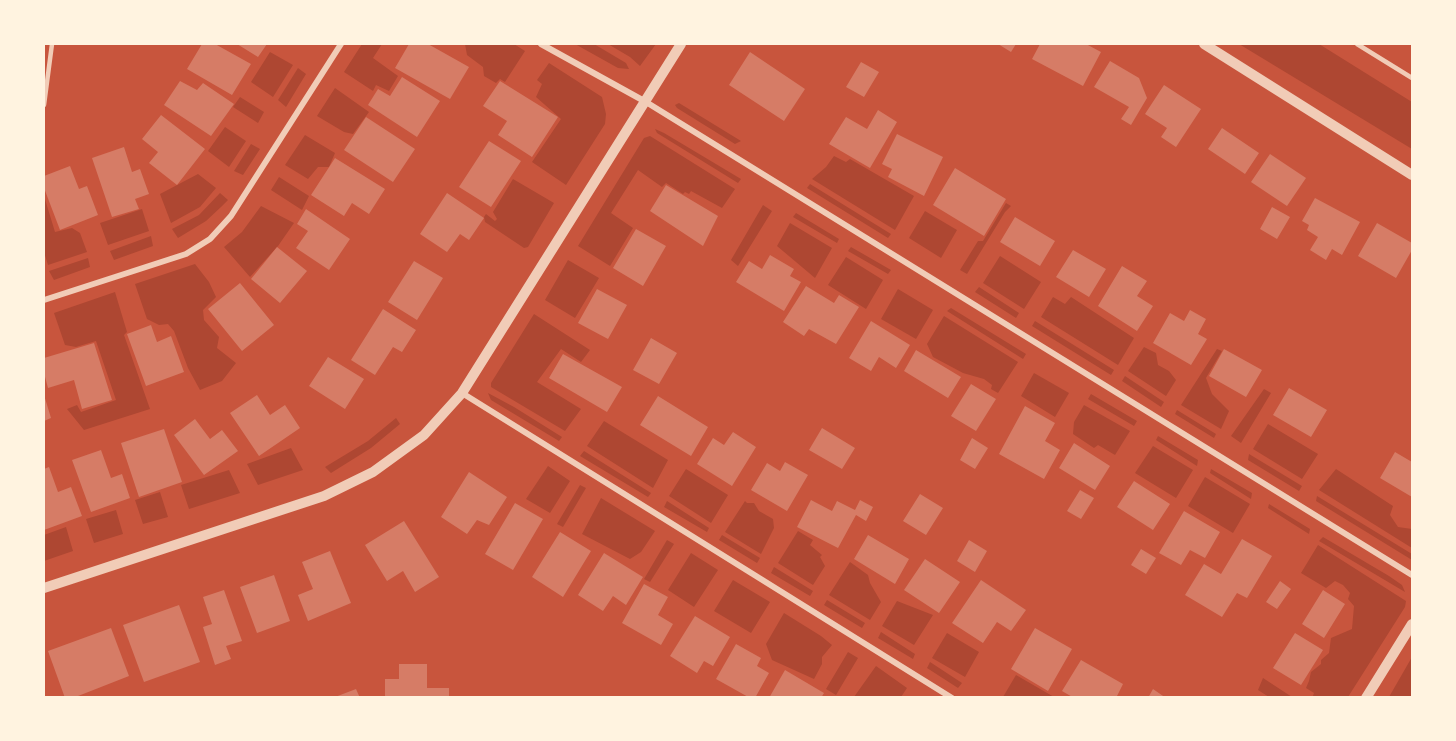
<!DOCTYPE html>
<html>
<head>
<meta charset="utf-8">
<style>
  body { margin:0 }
  #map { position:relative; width:1456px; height:741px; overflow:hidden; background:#c8553d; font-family:"DejaVu Sans",sans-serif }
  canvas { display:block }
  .frame { position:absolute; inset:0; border:45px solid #fff3e0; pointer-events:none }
</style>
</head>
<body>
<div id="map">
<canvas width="1456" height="741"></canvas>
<div class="frame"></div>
</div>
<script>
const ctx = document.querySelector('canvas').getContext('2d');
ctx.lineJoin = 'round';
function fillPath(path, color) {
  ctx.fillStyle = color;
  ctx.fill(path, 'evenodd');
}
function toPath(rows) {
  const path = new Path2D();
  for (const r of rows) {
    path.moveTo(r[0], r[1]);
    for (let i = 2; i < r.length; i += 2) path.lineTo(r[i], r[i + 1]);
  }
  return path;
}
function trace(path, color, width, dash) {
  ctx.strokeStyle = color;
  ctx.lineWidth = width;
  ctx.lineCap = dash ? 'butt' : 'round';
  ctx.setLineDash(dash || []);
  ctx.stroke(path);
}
fillPath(toPath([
  [362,44,382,44,373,58,398,76,389,91,376,85,373,91,344,72],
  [465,44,514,44,525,51,505,82,500,79,496,83,484,76,483,67,467,55],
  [575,44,594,44,626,63,629,69,618,68],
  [608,44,656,44,640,66,630,57],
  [1239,44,1319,44,1412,102,1412,149],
  [270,52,293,65,273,97,251,82],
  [549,63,602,97,606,114,605,124,566,185,532,162,561,119,536,97,542,84,537,80],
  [298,68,306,74,286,107,278,100],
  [335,88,369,112,353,134,344,132,317,116],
  [240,97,264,112,258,123,233,107],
  [679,103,741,141,735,144,677,108,675,105],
  [225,127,246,141,229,167,208,151],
  [655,129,664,133,741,179,738,183,657,133],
  [305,135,335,153,329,167,318,167,308,179,285,165],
  [650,136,735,189,722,208,691,191,689,194,685,192,683,194,666,183,662,187,638,170,611,213,633,228,610,266,578,246,644,138],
  [251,144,260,149,243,175,234,171],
  [834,156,846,162,850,159,914,196,895,230,812,179,826,167],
  [198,174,216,188,200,207,171,223,160,194],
  [279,177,309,196,302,210,271,190],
  [513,179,554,203,528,247,524,248,485,222,484,217,486,214,495,221,497,219,493,212],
  [810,184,891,234,888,238,807,188],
  [220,193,228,200,221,207,206,221,178,238,172,229,199,215],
  [44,196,55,232,72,228,80,233,87,252,48,265,44,252],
  [1006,203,1011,206,1005,212,967,274,960,270,978,241,983,241],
  [763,205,772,211,738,266,731,260],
  [261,206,294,223,278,246,250,277,224,247,242,232],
  [142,209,149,231,108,245,100,223],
  [925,211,957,230,941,258,909,238],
  [796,213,839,239,837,243,793,217],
  [790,223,832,248,815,278,777,246],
  [151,236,153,246,114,260,110,251],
  [851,247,891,270,888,274,848,251],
  [1000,256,1041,282,1024,309,983,283],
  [846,257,883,280,866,309,828,285],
  [88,258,90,267,54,280,49,271],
  [568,260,599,278,575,318,545,300],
  [195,264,209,282,216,297,203,310,204,320,219,337,217,348,236,363,222,381,200,390,188,368,174,331,168,324,159,325,147,319,135,284],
  [979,287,1019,313,1016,318,975,292],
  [898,289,933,310,916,339,881,319],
  [115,292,127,332,124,335,150,409,84,430,67,409,77,405,81,412,116,400,96,341,76,347,65,345,54,313],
  [1053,297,1065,304,1071,297,1134,338,1118,365,1041,317],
  [951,308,1026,354,1023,359,947,311],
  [534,314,590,350,581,362,561,349,537,382,581,409,565,431,491,387,491,383],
  [944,316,1018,362,998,393,991,389,992,385,984,379,963,373,933,357,927,344],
  [1035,321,1114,370,1111,375,1032,326],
  [1144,347,1156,353,1158,365,1169,371,1176,380,1166,396,1128,371],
  [1217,349,1222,351,1206,378,1212,394,1229,411,1221,429,1181,405],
  [1034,373,1069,393,1055,417,1021,396],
  [1125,376,1164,402,1161,407,1122,381],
  [1264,389,1271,393,1241,443,1231,436],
  [488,393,514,407,562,437,559,441,491,400],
  [1091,394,1137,421,1134,426,1088,399],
  [1084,405,1130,431,1115,455,1098,445,1094,448,1073,434,1074,422],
  [1177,410,1216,434,1214,438,1175,414],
  [396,418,400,424,371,448,331,473,325,467,368,441],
  [604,421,668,460,653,488,587,446],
  [1268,424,1318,454,1302,479,1253,449],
  [1158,436,1198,460,1197,466,1156,440],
  [1153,446,1193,470,1176,498,1135,473],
  [291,448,303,470,258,485,247,464],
  [584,451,651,493,648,497,580,456],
  [1249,454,1302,486,1299,491,1248,460],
  [548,466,570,481,550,513,526,499],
  [686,469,728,495,711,523,669,496],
  [1211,469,1252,493,1251,499,1210,473],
  [1336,469,1393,506,1390,515,1398,527,1412,529,1412,548,1319,490],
  [229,470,240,493,189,509,181,485],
  [1205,477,1250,504,1233,533,1188,506],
  [580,485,586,488,563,527,557,524],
  [160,492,168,517,143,524,135,500],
  [1317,496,1412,554,1412,560,1316,501],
  [601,498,655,531,641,552,630,559,582,534],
  [667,501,709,528,707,532,664,507],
  [745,501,747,503,754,503,759,511,773,519,774,528,761,554,725,532],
  [1269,504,1310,529,1309,534,1268,508],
  [116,510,123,534,94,543,86,519],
  [66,527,73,551,44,561,44,535],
  [798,531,813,540,810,545,822,555,820,557,825,566,813,585,778,563],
  [722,535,760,558,757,563,719,540],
  [1323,537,1389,576,1402,585,1405,592,1319,541],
  [667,540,674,544,650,582,644,579],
  [1318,545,1406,601,1405,607,1348,697,1316,697,1313,696,1314,693,1306,688,1309,681,1311,672,1321,664,1321,660,1329,653,1331,638,1352,629,1354,606,1348,599,1350,593,1343,585,1335,581,1326,588,1301,573],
  [691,553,718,570,694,607,668,590],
  [850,562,868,575,870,583,881,602,870,620,829,595],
  [774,567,813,591,810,596,771,573],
  [733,580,770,602,751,633,714,611],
  [827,600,865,623,862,628,824,605],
  [897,601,933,615,914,645,882,626],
  [784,613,821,636,832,645,822,657,822,664,814,679,772,660,766,644],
  [881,632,915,654,913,659,878,638],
  [947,633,979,652,965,677,932,658],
  [848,652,858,658,836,695,826,689],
  [1412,657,1412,697,1389,697],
  [930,662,962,683,958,688,927,668],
  [876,666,907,688,901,697,854,697],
  [1016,675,1054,697,1003,697],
  [1263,678,1292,697,1269,697,1258,690]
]), '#ae4732');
fillPath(toPath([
  [202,44,215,44,251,64,232,95,187,69],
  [237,44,267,44,258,57],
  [409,44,428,44,469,67,450,99,395,68],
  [998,44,1016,44,1011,52],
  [1040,44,1086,44,1101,52,1083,86,1032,59],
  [750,52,805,89,784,121,729,85],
  [1110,61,1139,78,1147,98,1131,125,1121,119,1129,107,1094,87],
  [861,62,879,72,864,97,846,87],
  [402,77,440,101,417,137,368,105,378,89,390,96],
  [180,81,197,90,203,83,234,104,211,136,164,105],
  [500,81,558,117,532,157,498,135,507,121,483,106],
  [1164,85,1201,109,1176,147,1161,137,1167,128,1145,114],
  [878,110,897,122,870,168,829,144,846,117,867,129],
  [161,115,205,149,177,185,149,163,158,152,142,139],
  [366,117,415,149,393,182,344,150],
  [1222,128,1259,153,1245,174,1208,149],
  [897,134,943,157,924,196,888,177,892,169,882,164],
  [489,141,521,161,491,207,459,187],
  [124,147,132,172,140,169,149,194,135,199,139,209,112,217,92,158],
  [1270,154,1306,178,1287,206,1251,182],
  [335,158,385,189,369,214,352,203,344,216,311,195],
  [70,166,79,189,87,186,98,215,60,230,44,188,44,176],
  [955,168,1006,199,984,236,933,205],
  [666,185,718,216,703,246,650,211],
  [447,193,484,218,469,240,460,234,447,252,420,234],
  [1315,198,1360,222,1342,255,1332,249,1326,260,1310,250,1318,237,1307,230,1309,225,1302,221],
  [1272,207,1290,217,1277,239,1260,229],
  [306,209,350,239,329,270,296,248,308,231,297,224],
  [1015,217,1055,241,1040,266,1000,242],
  [1377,223,1412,243,1412,250,1396,278,1358,256],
  [636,229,666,246,643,286,613,268],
  [277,247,307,271,280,303,251,279],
  [1073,250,1106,269,1089,297,1056,277],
  [770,255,794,269,790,276,801,282,784,311,736,282,749,261,762,269],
  [414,261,443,278,417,320,388,302],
  [1122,266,1147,281,1137,296,1153,306,1137,331,1098,306],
  [240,283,274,325,242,351,208,309],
  [806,286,834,303,839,295,859,307,836,344,809,329,804,336,783,322],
  [597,289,627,305,608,339,578,323],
  [383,309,416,330,402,352,393,347,375,375,351,360],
  [1190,310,1206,319,1198,334,1207,339,1191,365,1153,343,1170,313,1184,321],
  [871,321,910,345,896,368,879,357,871,371,849,358],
  [151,325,157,342,171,336,184,372,146,386,127,334],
  [651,338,677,353,659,384,633,370],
  [94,343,112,400,82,409,74,380,48,388,44,373,44,358],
  [1224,349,1262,370,1246,397,1209,376],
  [916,350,961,377,948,398,904,371],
  [563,354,622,387,607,412,549,378],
  [328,357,364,379,345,409,309,386],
  [971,384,996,399,976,431,951,416],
  [1289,388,1327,410,1311,437,1273,415],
  [44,395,51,418,44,421],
  [257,395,270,415,285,405,300,428,259,456,230,413],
  [658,396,708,427,691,456,640,425],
  [1025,406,1055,423,1045,441,1060,450,1044,479,999,454],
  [195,419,210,439,222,430,238,451,204,475,174,435],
  [822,428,855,448,842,469,809,450],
  [164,429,182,482,139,497,121,443],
  [733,432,756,447,732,486,697,464,713,438,724,445],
  [972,438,988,448,975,469,960,460],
  [1074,443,1110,466,1095,490,1059,468],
  [101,450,111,478,122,474,130,498,91,512,72,460],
  [1395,452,1412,462,1412,497,1380,478],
  [785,462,808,475,787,511,751,490,767,463,780,471],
  [49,467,58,492,71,487,82,516,44,530,44,469],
  [469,472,507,497,489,525,477,520,467,534,441,517],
  [1134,481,1170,504,1153,530,1117,507],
  [1080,490,1094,498,1081,519,1067,511],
  [920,494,943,508,926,535,903,521],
  [811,500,832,511,837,501,855,510,860,500,873,507,866,521,856,515,838,548,797,527],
  [515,503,543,519,513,570,485,554],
  [1184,511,1220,532,1205,558,1190,550,1181,565,1159,553],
  [404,521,439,577,415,592,403,571,387,581,365,545],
  [560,532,591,551,563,597,532,577],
  [868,535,909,559,895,584,854,559],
  [1242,539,1272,556,1247,598,1237,593,1222,617,1185,595,1204,564,1221,574],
  [969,540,987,551,975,572,957,561],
  [1141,549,1156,558,1146,574,1131,565],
  [330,551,351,603,308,621,298,595,313,589,302,562],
  [604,553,643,577,626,605,613,596,603,611,578,595],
  [925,559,960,582,939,613,904,590],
  [274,575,290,621,257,633,240,587],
  [981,580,1026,610,1011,631,997,622,983,643,952,623],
  [1280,581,1291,589,1277,609,1266,602],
  [644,584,668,597,658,615,673,624,661,645,622,623],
  [224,590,242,641,226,646,231,659,215,665,203,627,212,624,203,597],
  [1323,590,1345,604,1324,638,1302,624],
  [179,605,200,662,144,682,123,625],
  [695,616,730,637,713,666,704,661,697,673,670,656],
  [111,628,129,676,73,698,65,698,48,651],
  [1035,628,1072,649,1048,691,1011,669],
  [1295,633,1323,650,1301,685,1273,668],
  [736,644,761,658,757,666,769,673,755,698,750,698,716,679],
  [1081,660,1123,684,1116,698,1074,698,1062,691],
  [399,664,427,664,427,688,449,688,449,698,385,698,385,679,399,679],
  [785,670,824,693,821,698,769,698],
  [356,689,360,698,335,698,335,697],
  [1153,689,1166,698,1148,698]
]), '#d67c66');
trace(toPath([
  [1357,44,1412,78],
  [44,105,52,44]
]), '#f1ccb7', 4.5);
trace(toPath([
  [541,44,646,102,1412,575],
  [44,300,186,254,210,239,231,216,341,44],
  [462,393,952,698]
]), '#f1ccb7', 6);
trace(toPath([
  [1204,44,1412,175],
  [44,588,324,496,373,472,424,435,462,393,681,44],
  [1366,698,1412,624]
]), '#f1ccb7', 10);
</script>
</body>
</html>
